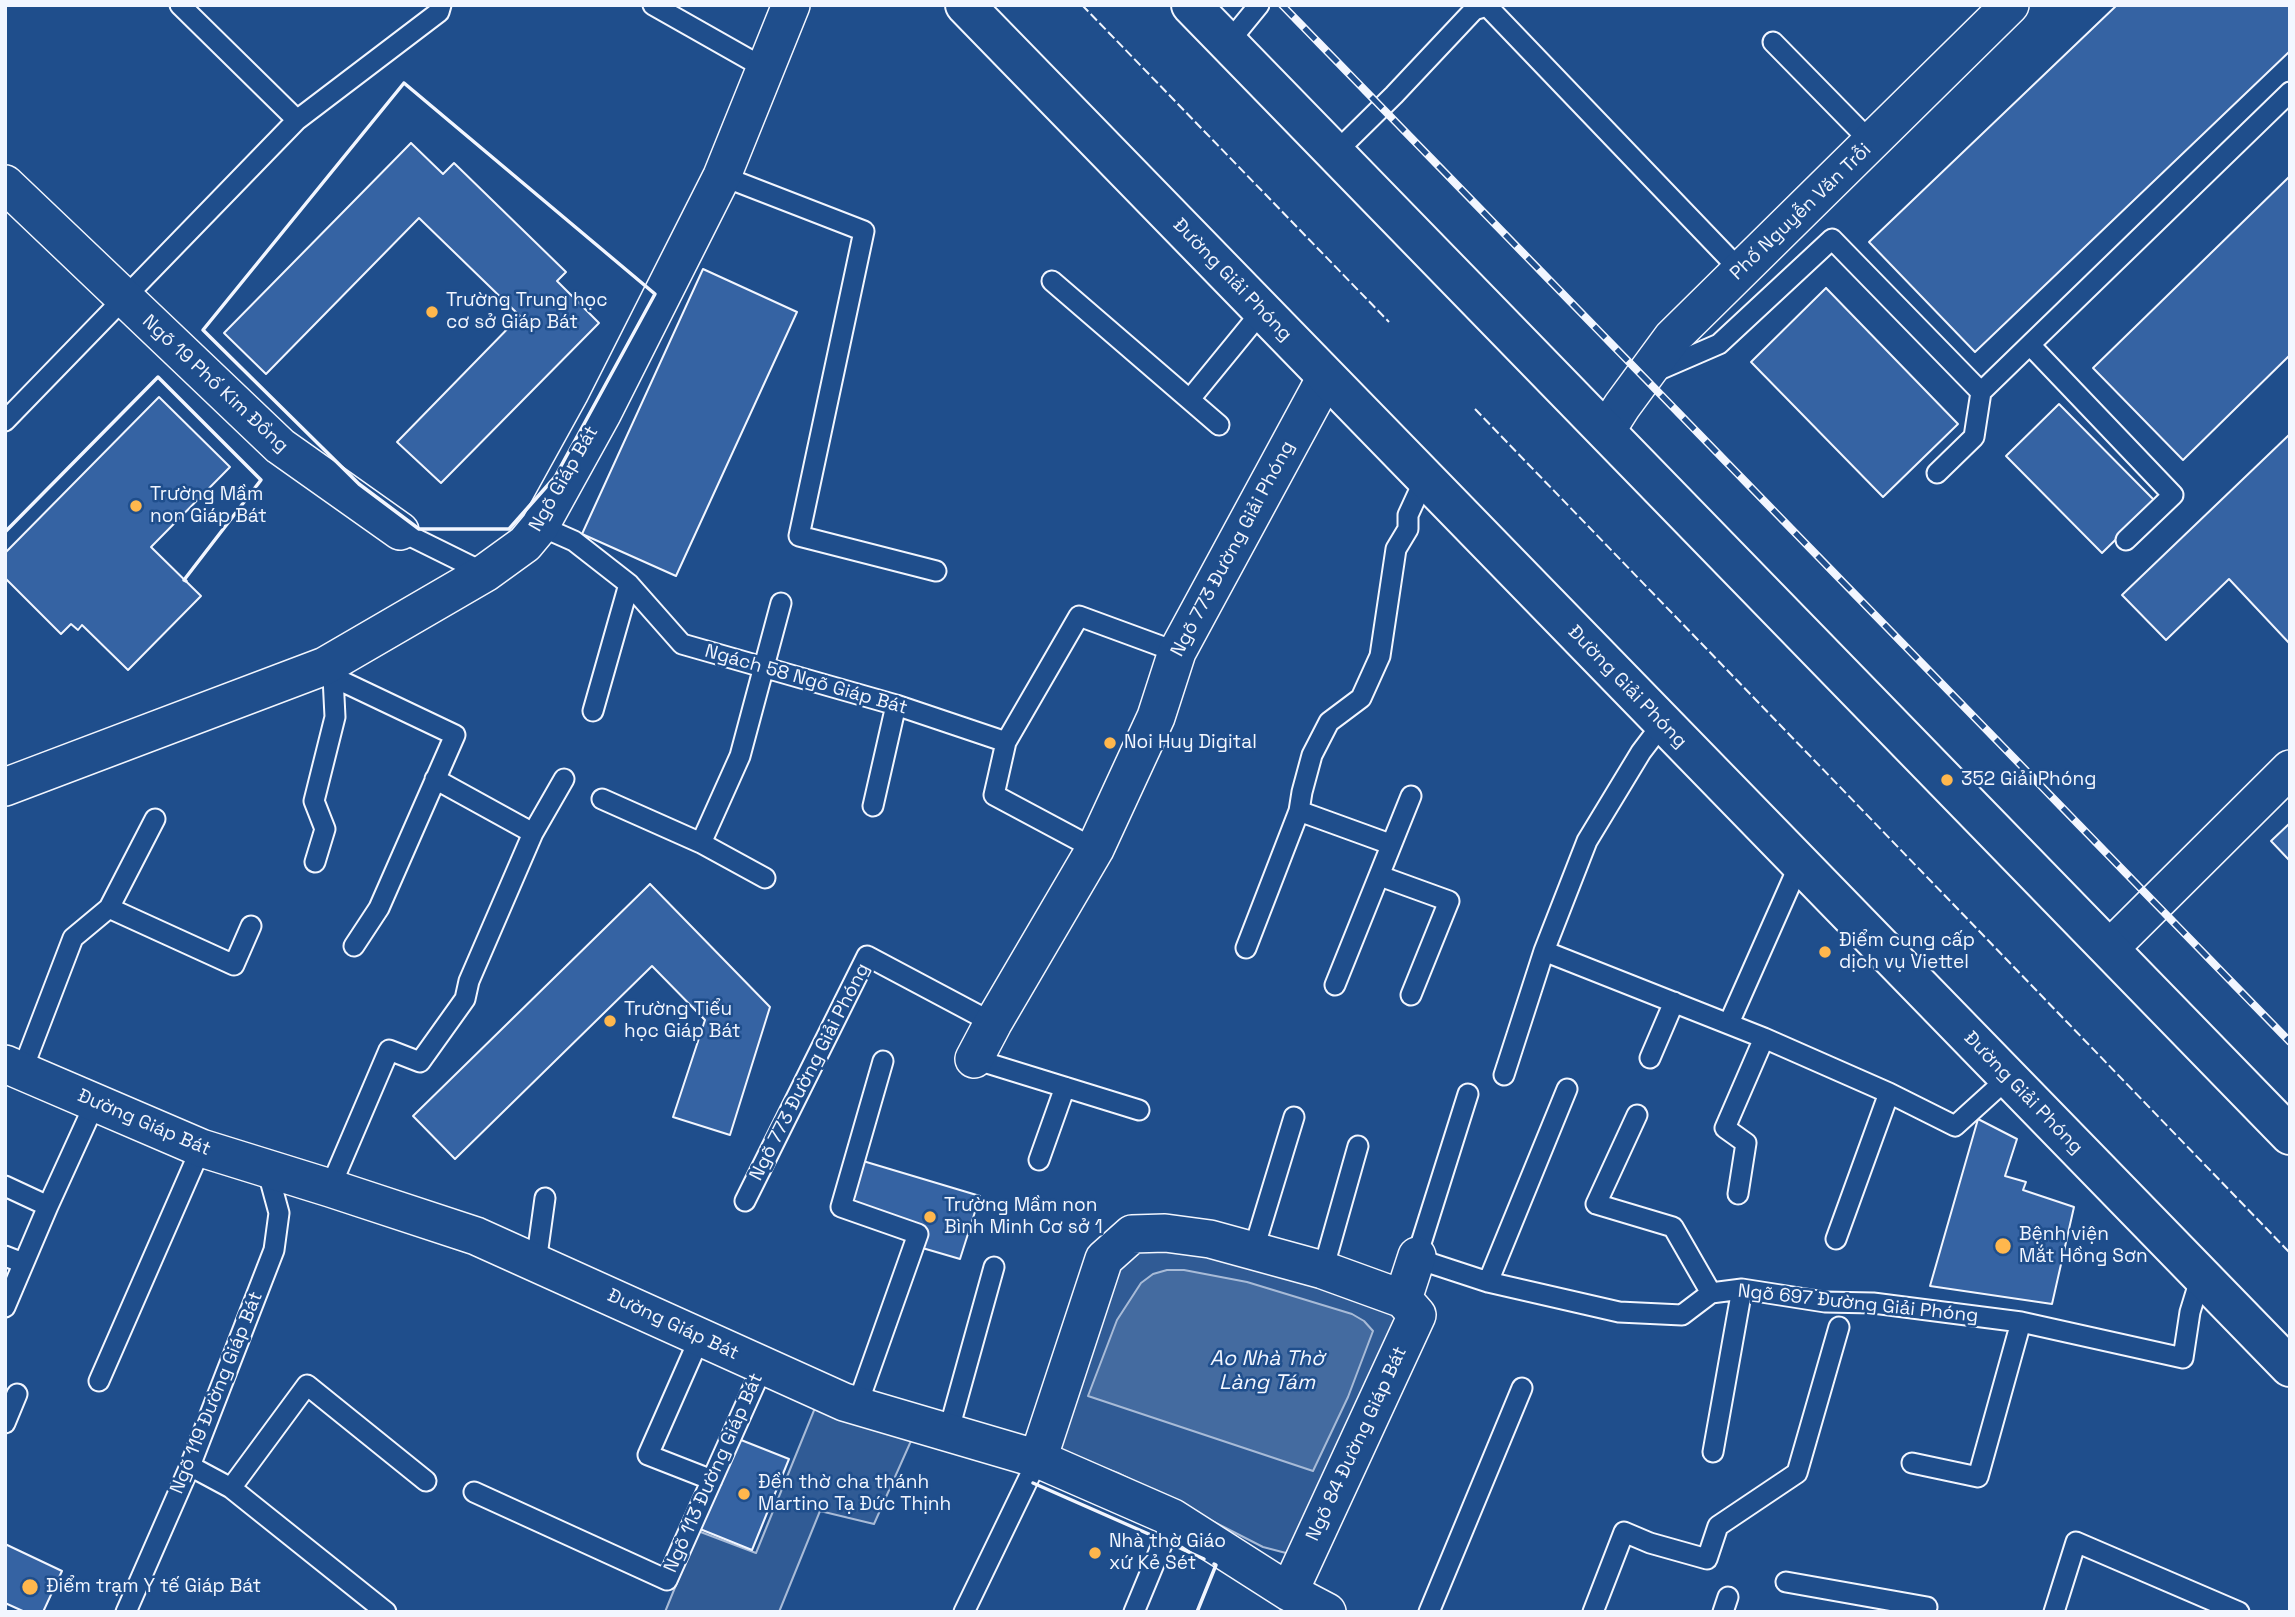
<!DOCTYPE html>
<html>
<head>
<meta charset="utf-8">
<style>
  body { margin:0 }
  #map { position:relative; width:2295px; height:1617px; overflow:hidden; background:#1f4e8c; font-family:"Space Grotesk",sans-serif }
  canvas { display:block }
  .frame { position:absolute; inset:0; border:7px solid #f2f6ff; pointer-events:none }
</style>
</head>
<body>
<div id="map">
<canvas width="2295" height="1617"></canvas>
<div class="frame"></div>
</div>
<script>
const ctx = document.querySelector('canvas').getContext('2d');
ctx.lineJoin = 'round';
function fillPath(path, color) {
  ctx.fillStyle = color;
  ctx.fill(path, 'evenodd');
}
function toPath(rows) {
  const path = new Path2D();
  for (const r of rows) {
    path.moveTo(r[0], r[1]);
    for (let i = 2; i < r.length; i += 2) path.lineTo(r[i], r[i + 1]);
  }
  return path;
}
function trace(path, color, width, dash) {
  ctx.strokeStyle = color;
  ctx.lineWidth = width;
  ctx.lineCap = dash ? 'butt' : 'round';
  ctx.setLineDash(dash || []);
  ctx.stroke(path);
}
function write(font, color, halo, rows, align = 'center') {
  ctx.font = font + ' "Space Grotesk",sans-serif';
  ctx.lineWidth = 5;
  ctx.setLineDash([]);
  ctx.textBaseline = 'middle';
  ctx.strokeStyle = halo;
  ctx.fillStyle = color;
  for (const [text, x, y, turn = 0] of rows) {
    ctx.save();
    ctx.translate(x, y);
    ctx.rotate((+turn || 0) * Math.PI / 180);
    ctx.textAlign = isNaN(turn) ? turn : align;
    if (halo) ctx.strokeText(text, 0, 0);
    ctx.fillText(text, 0, 0);
    ctx.restore();
  }
}
const built = toPath([
  [1168,1242,1403,1304,1303,1548,1286,1553,1263,1547,1118,1473,1054,1451,1108,1270,1142,1245,1168,1242],
  [817,1403,915,1432,874,1524,820,1511,779,1612,665,1612,698,1531,756,1553,817,1403]
]);
fillPath(built, '#305b95');
trace(built, '#a8bbd7', 2);
const water = toPath([
  [1167,1270,1184,1270,1247,1282,1352,1314,1364,1321,1373,1331,1348,1397,1313,1471,1088,1396,1117,1320,1141,1283,1153,1274,1167,1270]
]);
fillPath(water, '#446ba0');
trace(water, '#a8bbd7', 2);
const building = toPath([
  [2117,5,2290,5,2290,51,1975,352,1869,242,2117,5],
  [411,143,443,174,454,163,566,272,557,281,599,323,441,483,397,442,520,316,419,218,266,374,224,333,411,143],
  [2290,176,2290,355,2183,460,2093,368,2290,176],
  [703,269,797,312,676,576,582,534,703,269],
  [1826,288,1958,424,1883,497,1751,362,1826,288],
  [159,397,230,467,151,547,201,596,128,670,82,625,78,630,71,624,61,634,5,578,5,553,159,397],
  [2059,404,2155,501,2102,553,2006,456,2059,404],
  [2290,434,2290,644,2229,579,2166,640,2122,595,2290,434],
  [2290,823,2290,861,2271,841,2290,823],
  [650,884,770,1007,730,1135,673,1117,705,1020,652,966,455,1159,413,1116,650,884],
  [1978,1119,2017,1139,2005,1176,2026,1182,2023,1190,2074,1207,2052,1304,1930,1286,1978,1119],
  [863,1161,980,1196,960,1259,919,1247,849,1206,863,1161],
  [736,1438,789,1459,752,1550,700,1529,736,1438],
  [5,1544,62,1571,43,1612,25,1612,5,1603,5,1544]
]);
fillPath(building, '#3563a3');
trace(building, '#f2f6ff', 2);
const lane = toPath([
  [180,5,297,120],
  [653,5,766,69],
  [1773,42,1872,143],
  [1228,43,1259,5],
  [1335,153,1394,95,1474,10,1487,6,1740,270],
  [722,176,864,231,799,536,936,571],
  [1052,281,1219,425],
  [2030,345,2173,495,2126,540],
  [1652,373,1719,344,1832,239,1981,392,2290,92],
  [1190,399,1262,311],
  [5,421,297,120,439,12,441,5],
  [1937,473,1974,437,1981,392],
  [540,526,574,541,629,584,682,644,896,705,1006,742],
  [400,531,485,573],
  [333,677,455,735,379,908,354,946],
  [593,711,629,584],
  [435,779,533,833],
  [602,799,701,843,765,878],
  [873,806,896,705],
  [1299,811,1390,844],
  [701,843,740,756,781,603],
  [1095,849,994,795,1006,742,1079,616,1177,652],
  [315,862,325,829,314,801,335,717,333,677,326,667],
  [1380,876,1449,901,1411,995],
  [109,908,234,965,251,926],
  [1246,948,1299,811,1302,792,1312,755,1329,722,1361,698,1380,656,1396,549,1408,529,1408,515,1425,478],
  [1544,951,1764,1038,1889,1093],
  [1335,985,1411,796],
  [1729,1023,1799,865],
  [1650,1058,1674,1002],
  [974,1059,1139,1110],
  [22,1071,73,938,109,908,155,819],
  [1504,1075,1544,951,1587,841,1641,752,1663,723],
  [1468,1094,1417,1256,1427,1262,1488,1282,1619,1312,1682,1315,1711,1293,1742,1289,1825,1302,1873,1303,2021,1322,2183,1358,2190,1312,2201,1276],
  [1637,1115,1596,1204,1673,1227,1711,1293],
  [1039,1160,1065,1087],
  [5,1186,48,1206],
  [330,1188,389,1050,420,1062,465,999,469,981,533,833,564,779],
  [1738,1194,1746,1143,1725,1128,1764,1038],
  [745,1201,867,956,993,1023],
  [1836,1239,1889,1093,1955,1126,2008,1078],
  [1253,1252,1294,1117],
  [5,1256,23,1263],
  [536,1263,545,1198],
  [1323,1270,1358,1146],
  [1488,1282,1567,1089],
  [5,1307,48,1206,95,1103],
  [700,1337,648,1455,712,1480],
  [99,1381,201,1148],
  [857,1406,918,1234,841,1207,883,1061],
  [5,1423,17,1394],
  [948,1433,994,1267],
  [1713,1452,1742,1289],
  [1912,1463,1978,1477,2021,1322],
  [190,1466,231,1488,386,1612],
  [231,1488,307,1385,426,1481],
  [474,1492,667,1580,763,1366],
  [1786,1582,1927,1607],
  [126,1612,190,1466,274,1250,279,1213,267,1169],
  [964,1612,1038,1459],
  [1134,1612,1173,1518],
  [1429,1612,1522,1388],
  [1593,1612,1624,1532,1650,1543,1707,1559,1718,1526,1797,1473,1839,1327],
  [1723,1612,1728,1597],
  [2054,1612,2076,1542,2239,1612]
]);
const street = toPath([
  [5,184,280,446,400,531],
  [1606,431,1622,406,1672,338,2010,5],
  [5,787,325,666,485,573,525,544,540,526,603,412,722,176,791,5],
  [2109,949,2290,769],
  [974,1059,993,1023,1095,849,1156,717,1177,652,1326,377],
  [5,1064,201,1148,330,1188,476,1236,844,1402,1038,1459,1173,1518,1289,1592,1327,1612],
  [1403,1299,1417,1256],
  [1038,1459,1104,1259,1132,1234,1165,1233,1210,1239,1323,1270,1403,1299,1417,1315,1289,1592]
]);
const primary = toPath([
  [965,5,2290,1367],
  [1191,5,2290,1135]
]);
trace(lane, '#f2f6ff', 23);
trace(street, '#f2f6ff', 40);
trace(primary, '#f2f6ff', 42);
trace(lane, '#1f4e8c', 19);
trace(street, '#1f4e8c', 37);
trace(primary, '#1f4e8c', 38);
const rail = toPath([
  [1282,5,2290,1042]
]);
trace(rail, '#f2f6ff', 8);
trace(rail, '#1f4e8c', 5, [16]);
trace(toPath([
  [1082,5,1389,322],
  [1475,409,2290,1253]
]), '#f2f6ff', 2, [9, 3.5]);
trace(toPath([
  [404,83,655,294,555,477,509,529,419,529,359,484,203,330,404,83],
  [5,532,158,377,261,480,184,580,186,581],
  [1033,1483,1160,1539],
  [1169,1543,1204,1559],
  [1197,1612,1216,1565,1214,1564]
]), '#f2f6ff', 3.5);
for (const [x, y, r, color] of [
  [432,312,7,"#ffb74d"],
  [136,506,7,"#ffb74d"],
  [1110,743,7,"#ffb74d"],
  [1947,780,7,"#ffb74d"],
  [1825,952,7,"#ffb74d"],
  [610,1021,7,"#ffb74d"],
  [930,1217,7,"#ffb74d"],
  [2003,1246,9,"#ffb74d"],
  [744,1494,7,"#ffb74d"],
  [1095,1553,7,"#ffb74d"],
  [30,1587,9,"#ffb74d"]
]) {
  const dot = new Path2D();
  dot.arc(x, y, r, 0, 2 * Math.PI);
  ctx.fillStyle = color;
  ctx.fill(dot);
  trace(dot, '#1f4e8c', 2.5);
}
write('19px', '#f2f6ff', '#1f4e8c', [
  ["Phố Nguyễn Văn Trỗi",1801,212,-44],
  ["Đường Giải Phóng",1232,280,46],
  ["Ngõ 19 Phố Kim Đồng",215,384,43],
  ["Ngõ Giáp Bát",564,479,-60],
  ["Ngõ 773 Đường Giải Phóng",1233,549,-62],
  ["Ngách 58 Ngõ Giáp Bát",806,680,16],
  ["Đường Giải Phóng",1627,687,46],
  ["Ngõ 773 Đường Giải Phóng",810,1072,-63],
  ["Đường Giải Phóng",2023,1093,46],
  ["Đường Giáp Bát",144,1123,23],
  ["Ngõ 697 Đường Giải Phóng",1858,1304,6],
  ["Đường Giáp Bát",673,1325,25],
  ["Ngõ 119 Đường Giáp Bát",217,1393,-68],
  ["Ngõ 84 Đường Giáp Bát",1357,1444,-65],
  ["Ngõ 113 Đường Giáp Bát",714,1473,-66]
]);
write('19px', '#f2f6ff', '#1f4e8c', [
  ["Trường Trung học",446,301],
  ["cơ sở Giáp Bát",446,323],
  ["Trường Mầm",150,495],
  ["non Giáp Bát",150,517],
  ["Noi Huy Digital",1124,743],
  ["352 Giải Phóng",1961,780],
  ["Điểm cung cấp",1839,941],
  ["dịch vụ Viettel",1839,963],
  ["Trường Tiểu",624,1010],
  ["học Giáp Bát",624,1032],
  ["Trường Mầm non",944,1206],
  ["Bình Minh Cơ sở 1",944,1228],
  ["Bệnh viện",2019,1235],
  ["Mắt Hồng Sơn",2019,1257],
  ["Đền thờ cha thánh",758,1483],
  ["Martino Tạ Đức Thịnh",758,1505],
  ["Nhà thờ Giáo",1109,1542],
  ["xứ Kẻ Sét",1109,1564],
  ["Điểm trạm Y tế Giáp Bát",46,1587]
], 'left');
write('italic 21px', '#f2f6ff', '#1f4e8c', [
  ["Ao Nhà Thờ",1267,1359],
  ["Làng Tám",1267,1383]
]);
</script>
</body>
</html>
